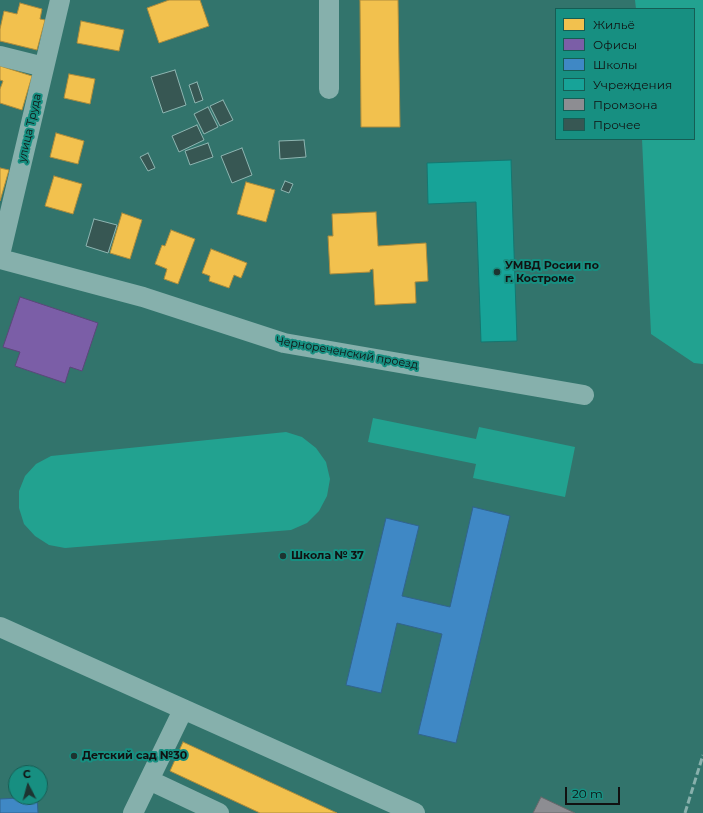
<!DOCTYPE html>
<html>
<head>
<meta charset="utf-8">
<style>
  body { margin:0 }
  #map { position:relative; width:703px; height:813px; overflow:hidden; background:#32746c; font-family:Montserrat,sans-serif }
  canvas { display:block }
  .legend { position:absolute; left:555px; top:8px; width:140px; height:132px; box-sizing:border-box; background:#178f81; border:1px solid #155d54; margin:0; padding:5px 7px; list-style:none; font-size:12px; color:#111 }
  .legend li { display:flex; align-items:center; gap:8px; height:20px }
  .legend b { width:20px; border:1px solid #155d54 }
  .north { position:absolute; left:8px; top:765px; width:40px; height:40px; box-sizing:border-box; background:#178f81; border:1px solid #155d54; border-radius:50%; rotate:354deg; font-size:11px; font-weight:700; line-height:16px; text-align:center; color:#111 }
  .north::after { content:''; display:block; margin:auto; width:14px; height:18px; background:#1d3431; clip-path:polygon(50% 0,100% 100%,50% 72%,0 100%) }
  .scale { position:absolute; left:565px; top:787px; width:55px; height:18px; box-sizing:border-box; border:2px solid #111; border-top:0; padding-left:5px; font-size:12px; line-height:14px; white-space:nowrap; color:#111; -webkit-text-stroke:3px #178f81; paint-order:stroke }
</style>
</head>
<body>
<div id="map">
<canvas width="703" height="813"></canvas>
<ul class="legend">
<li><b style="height:11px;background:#f2c14e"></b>Жильё</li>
<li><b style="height:11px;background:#7b5ea7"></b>Офисы</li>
<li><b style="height:11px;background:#3f88c5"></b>Школы</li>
<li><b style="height:11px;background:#17a398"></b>Учреждения</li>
<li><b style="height:11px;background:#8d8d92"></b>Промзона</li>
<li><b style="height:11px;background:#375753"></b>Прочее</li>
</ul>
<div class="north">С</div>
<div class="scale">20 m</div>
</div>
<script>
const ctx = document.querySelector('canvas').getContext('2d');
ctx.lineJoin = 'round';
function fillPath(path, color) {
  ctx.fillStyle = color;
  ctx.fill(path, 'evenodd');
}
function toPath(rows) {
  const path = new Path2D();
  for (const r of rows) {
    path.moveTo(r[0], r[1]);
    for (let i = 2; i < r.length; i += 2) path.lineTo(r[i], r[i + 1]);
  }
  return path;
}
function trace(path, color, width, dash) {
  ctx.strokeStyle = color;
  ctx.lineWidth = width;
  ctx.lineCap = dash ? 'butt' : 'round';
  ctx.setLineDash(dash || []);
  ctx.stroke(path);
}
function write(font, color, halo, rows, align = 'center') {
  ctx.font = font + ' Montserrat,sans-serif';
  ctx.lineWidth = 4;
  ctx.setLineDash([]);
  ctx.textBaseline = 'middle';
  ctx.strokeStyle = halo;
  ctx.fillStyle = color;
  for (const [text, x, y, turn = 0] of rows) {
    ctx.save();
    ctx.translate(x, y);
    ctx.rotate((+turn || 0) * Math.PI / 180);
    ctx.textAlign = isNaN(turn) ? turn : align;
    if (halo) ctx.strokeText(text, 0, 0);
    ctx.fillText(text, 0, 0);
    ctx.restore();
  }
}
fillPath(toPath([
  [635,0,703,0,703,364,694,363,651,334,642,139,694,139,694,9,636,9],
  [373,418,476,439,479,427,575,447,565,497,473,478,476,464,368,442],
  [286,432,302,437,316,448,326,462,330,479,327,496,319,511,307,523,291,530,65,548,49,545,35,536,24,524,19,508,19,491,25,476,36,464,51,456]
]), '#22a290');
const homes = toPath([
  [169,0,200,0,209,26,159,43,147,8,169,0],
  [360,0,398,0,400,127,361,127,360,0],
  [20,3,42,9,40,19,45,20,37,50,0,41,0,29,4,11,17,14,20,3],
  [81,21,124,30,119,51,77,43,81,21],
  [0,66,32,76,22,110,0,103,0,89,3,81,0,80,0,66],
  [69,74,95,79,90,104,64,98,69,74],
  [56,133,84,141,78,164,50,157,56,133],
  [0,168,9,170,0,201,0,168],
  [54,176,82,184,73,214,45,206,54,176],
  [246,182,275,190,266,222,237,214,246,182],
  [376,212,378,246,426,243,428,281,415,282,416,303,375,305,373,269,370,270,370,272,330,274,328,236,333,236,332,214,376,212],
  [122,213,142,220,130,259,110,253,122,213],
  [171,230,195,239,178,284,164,279,167,269,155,264,162,245,165,246,171,230],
  [211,249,247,263,241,278,234,275,229,288,209,281,210,276,202,273,211,249],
  [183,742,337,813,260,813,170,771,183,742]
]);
fillPath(homes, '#f2c14e');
trace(homes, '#ae8c3c', 1);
const offices = toPath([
  [20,297,98,323,82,371,70,367,65,383,15,366,20,352,3,347,20,297]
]);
fillPath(offices, '#7b5ea7');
trace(offices, '#5b477a', 1);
const schools = toPath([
  [473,507,510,516,456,743,418,734,442,634,397,623,381,693,346,685,386,518,419,526,402,596,450,607,473,507],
  [37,797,38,813,0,813,0,799,37,797]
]);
fillPath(schools, '#3f88c5');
trace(schools, '#31648f', 1);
const public = toPath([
  [511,160,517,341,481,342,476,202,428,204,427,163,511,160]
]);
fillPath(public, '#17a398');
trace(public, '#157770', 1);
const industry = toPath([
  [541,797,575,813,533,813,541,797]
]);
fillPath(industry, '#8d8d92');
trace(industry, '#68686b', 1);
const building = toPath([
  [175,70,186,105,163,113,151,77,175,70],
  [197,82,203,100,195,103,189,85,197,82],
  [223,100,233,120,220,126,210,106,223,100],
  [208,107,218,127,204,134,194,114,208,107],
  [197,125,204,140,179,152,172,136,197,125],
  [304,140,306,157,280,159,279,141,304,140],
  [208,143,213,157,190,165,185,151,208,143],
  [242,148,252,175,232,183,221,156,242,148],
  [148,153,155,168,148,171,140,157,148,153],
  [285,181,293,184,289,193,281,190,285,181],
  [94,219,117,225,108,253,86,246,94,219]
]);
fillPath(building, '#375753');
trace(building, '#8eb5b1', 1);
trace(toPath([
  [0,56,44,67],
  [329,89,329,0],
  [0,255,60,0],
  [0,259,143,297,284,343,584,395],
  [0,627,415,813],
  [149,780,219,813],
  [133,813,183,710]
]), '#86b0ac', 20);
trace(toPath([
  [685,813,703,755]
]), '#88b0ac', 3, [7, 3]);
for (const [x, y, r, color] of [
  [497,272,4,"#1d3431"],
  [283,556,4,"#1d3431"],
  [74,756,4,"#1d3431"]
]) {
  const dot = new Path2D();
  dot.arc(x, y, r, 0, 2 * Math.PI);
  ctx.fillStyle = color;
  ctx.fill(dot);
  trace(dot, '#178f81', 1.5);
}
write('11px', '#111', '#178f81', [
  ["улица Труда",30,128,-77],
  ["Чернореченский проезд",347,353,10]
]);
write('bold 11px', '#111', '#178f81', [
  ["УМВД Росии по",505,266],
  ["г. Костроме",505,279],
  ["Школа № 37",291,556],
  ["Детский сад №30",82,756]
], 'left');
</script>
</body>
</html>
